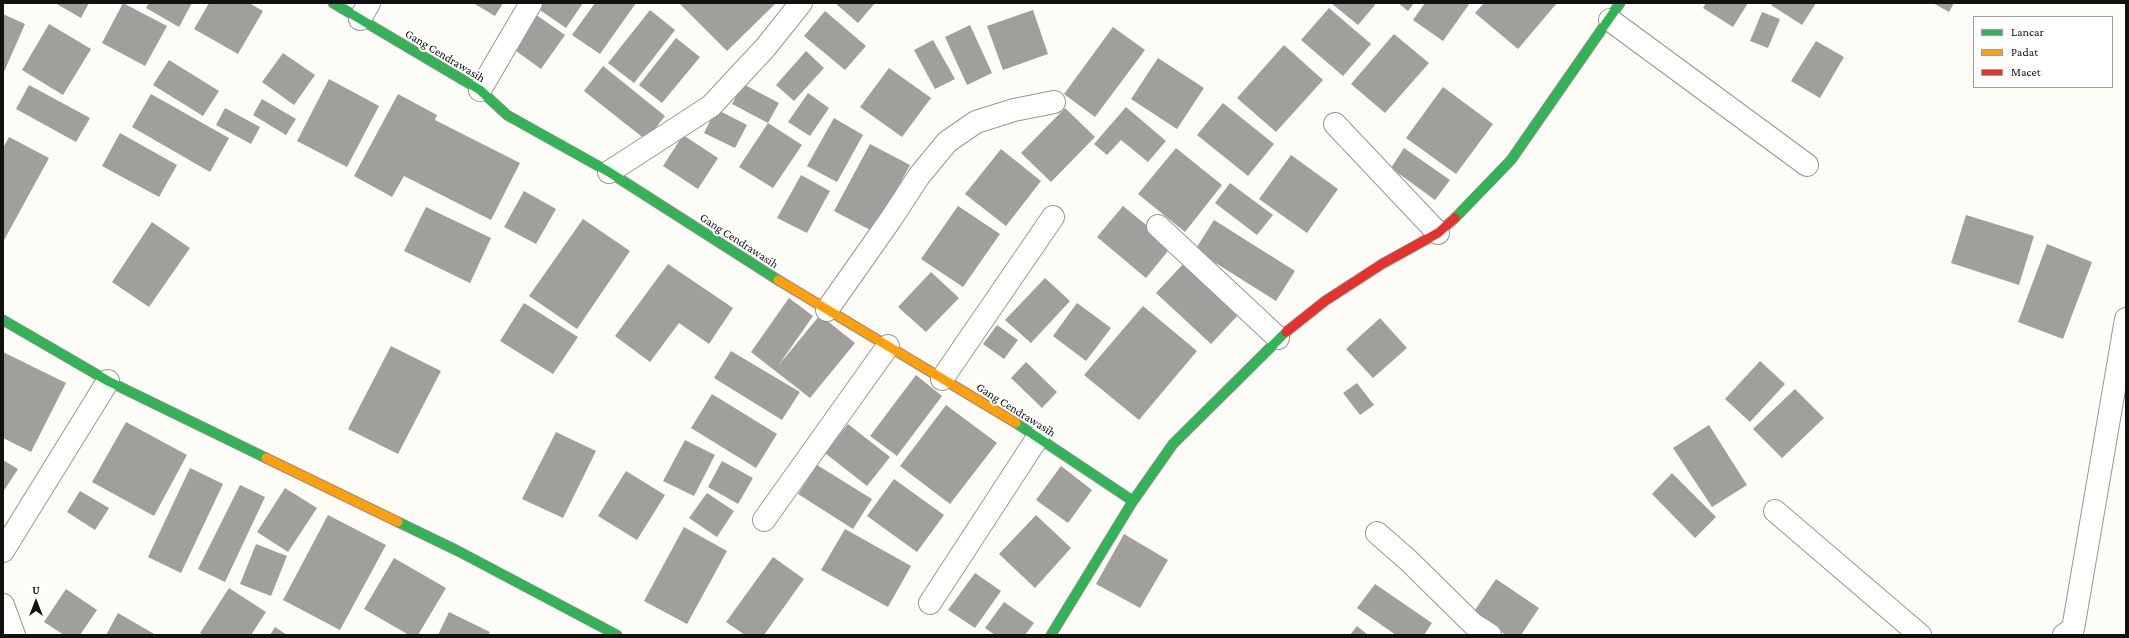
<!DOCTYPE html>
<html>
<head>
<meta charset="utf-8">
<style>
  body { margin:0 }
  #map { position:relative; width:2129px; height:638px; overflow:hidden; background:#fdfcf7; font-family:"Crimson Pro",serif }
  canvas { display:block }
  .frame { position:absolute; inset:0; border:4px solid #111; pointer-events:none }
  .legend { position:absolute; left:1973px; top:16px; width:140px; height:72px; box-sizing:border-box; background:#fff; border:1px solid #a0a0a0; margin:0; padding:5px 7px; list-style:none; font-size:12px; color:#111 }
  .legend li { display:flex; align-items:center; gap:8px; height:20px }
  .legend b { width:20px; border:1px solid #a0a0a0 }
  .north { position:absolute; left:16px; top:582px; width:40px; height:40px; -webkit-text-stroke:3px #fff; paint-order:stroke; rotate:0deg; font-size:11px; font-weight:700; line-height:16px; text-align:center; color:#111 }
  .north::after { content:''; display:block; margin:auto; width:14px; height:18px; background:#111; clip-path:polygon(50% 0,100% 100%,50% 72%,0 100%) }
</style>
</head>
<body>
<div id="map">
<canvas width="2129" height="638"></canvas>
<div class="frame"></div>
<ul class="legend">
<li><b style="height:5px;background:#30b455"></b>Lancar</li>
<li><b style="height:5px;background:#ff9f0a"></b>Padat</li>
<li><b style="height:5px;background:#e5322d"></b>Macet</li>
</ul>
<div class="north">U</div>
</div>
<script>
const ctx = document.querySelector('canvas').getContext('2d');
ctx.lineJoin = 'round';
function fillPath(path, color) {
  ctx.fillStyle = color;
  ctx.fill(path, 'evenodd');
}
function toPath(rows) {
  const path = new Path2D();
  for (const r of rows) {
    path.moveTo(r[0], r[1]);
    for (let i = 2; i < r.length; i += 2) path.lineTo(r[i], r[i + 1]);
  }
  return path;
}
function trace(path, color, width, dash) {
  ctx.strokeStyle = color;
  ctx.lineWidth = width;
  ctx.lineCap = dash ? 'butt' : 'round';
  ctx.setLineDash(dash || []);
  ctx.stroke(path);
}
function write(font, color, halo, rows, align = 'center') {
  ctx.font = font + ' "Crimson Pro",serif';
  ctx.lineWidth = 4;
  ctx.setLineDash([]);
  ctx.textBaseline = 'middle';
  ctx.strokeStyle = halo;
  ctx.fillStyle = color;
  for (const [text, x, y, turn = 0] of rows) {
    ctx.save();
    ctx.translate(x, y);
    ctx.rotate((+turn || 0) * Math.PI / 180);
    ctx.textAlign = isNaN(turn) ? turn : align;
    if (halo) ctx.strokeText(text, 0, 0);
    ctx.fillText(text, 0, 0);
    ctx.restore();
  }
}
fillPath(toPath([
  [55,3,89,3,81,18],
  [123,3,167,26,145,66,102,43],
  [149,3,192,3,179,27,146,8],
  [209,3,249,3,263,11,238,54,194,29],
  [473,3,503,3,495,16],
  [541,3,583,3,566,28,537,8],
  [595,3,636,3,600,54,572,35],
  [679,3,776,3,727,51],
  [835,3,875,3,858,23],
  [1331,3,1373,3,1375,5,1358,25],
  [1398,3,1414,3,1408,11],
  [1425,3,1470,3,1443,41,1413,20],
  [1484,3,1557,3,1518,49,1475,13],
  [1706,3,1748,3,1733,27,1703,8],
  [1773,3,1816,3,1802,25,1771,5],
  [1933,3,1954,3,1949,12],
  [1329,8,1371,44,1343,76,1301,40],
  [650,10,675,30,634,83,608,63],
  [1033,10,1048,54,1003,70,987,26],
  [825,11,866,46,845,70,804,36],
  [1762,12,1780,19,1768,48,1750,41],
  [3,14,25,24,3,74],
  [535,14,565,35,541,69,512,48],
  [49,24,91,49,63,95,22,70],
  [970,25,992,73,967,85,945,37],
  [1113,27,1145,50,1095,117,1064,94],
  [1394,34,1429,63,1385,113,1351,84],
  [676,38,700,57,662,103,639,85],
  [933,40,955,79,935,89,914,50],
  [1816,41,1844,57,1820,98,1791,81],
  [1284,45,1323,80,1276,132,1237,98],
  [806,51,824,68,794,101,776,85],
  [283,53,315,75,294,105,262,82],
  [1158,58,1204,88,1177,129,1131,99],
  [169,60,219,91,203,116,153,85],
  [603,66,665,116,646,140,584,91],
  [889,68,931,98,902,137,860,107],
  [329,79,379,106,347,167,297,141],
  [743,84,779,103,768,123,732,104],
  [29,85,90,118,76,142,16,109],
  [1443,87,1493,124,1456,174,1406,138],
  [808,93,829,108,810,136,788,122],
  [151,94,229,138,210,172,132,127],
  [398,94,437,115,435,120,520,163,491,220,404,176,392,197,354,176],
  [262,99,296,119,286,135,253,115],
  [1223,103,1274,144,1248,176,1197,135],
  [1126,107,1166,141,1148,162,1121,140,1107,155,1094,144],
  [225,108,260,127,251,144,216,125],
  [1065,108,1095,137,1051,182,1021,153],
  [716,109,747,125,735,148,704,133],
  [834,118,863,135,837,182,807,166],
  [768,123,802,145,773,188,739,167],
  [120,133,177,165,159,197,102,166],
  [683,135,718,158,698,189,663,166],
  [9,137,49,158,3,242,3,148],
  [870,144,910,165,874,232,834,211],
  [1176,148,1222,185,1185,232,1138,194],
  [1404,148,1450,180,1435,200,1391,168],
  [1001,149,1041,181,1006,226,965,194],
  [1291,155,1338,189,1307,233,1259,199],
  [801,175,830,191,807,233,777,218],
  [1230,183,1273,215,1257,235,1215,203],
  [524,191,556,209,536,244,504,227],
  [958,206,1000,234,963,287,921,259],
  [1123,206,1172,246,1146,278,1097,237],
  [426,207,491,238,470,283,404,251],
  [1966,215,2034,236,2019,285,1951,263],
  [583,219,630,251,577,329,529,296],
  [1214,220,1295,271,1276,301,1195,250],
  [152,222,190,248,149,307,112,282],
  [2047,244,2092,262,2063,339,2018,322],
  [1185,262,1240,313,1211,344,1156,293],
  [668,264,733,308,709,344,679,323,650,362,615,336],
  [931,272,959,298,926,332,898,307],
  [1045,278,1070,301,1031,343,1005,320],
  [789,298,813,316,778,366,820,315,855,343,810,398,751,352],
  [524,303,578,337,553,374,500,341],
  [1077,303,1111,328,1086,361,1053,336],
  [1143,306,1197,351,1139,420,1084,375],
  [1380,318,1407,348,1373,378,1346,349],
  [997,325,1018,340,1004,359,983,344],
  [391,346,441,371,398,454,348,429],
  [731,351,800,392,782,420,714,378],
  [3,352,66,383,31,452,3,438],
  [1760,361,1785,384,1750,422,1725,399],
  [1026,362,1057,392,1042,408,1011,378],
  [916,375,942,396,897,456,870,436],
  [1357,383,1374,405,1360,415,1343,393],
  [1795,389,1824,418,1782,458,1753,429],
  [712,394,777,434,756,468,691,428],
  [946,405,997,443,950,504,900,466],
  [126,422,187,455,154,516,92,482],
  [848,424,890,457,867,486,825,453],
  [1709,425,1747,485,1712,507,1673,448],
  [556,432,596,451,563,518,522,499],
  [685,440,715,455,694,496,663,481],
  [3,460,18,469,3,492],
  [722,461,753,478,738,504,708,487],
  [817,465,872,499,853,529,798,494],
  [1061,466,1092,490,1068,523,1036,500],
  [190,468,223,484,181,573,148,557],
  [626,471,665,495,637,540,598,516],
  [1672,473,1716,517,1695,538,1652,494],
  [894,479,944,515,917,552,867,516],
  [240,485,265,497,225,582,198,569],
  [285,488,317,508,288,552,257,532],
  [80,491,109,508,95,530,67,512],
  [707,493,734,511,717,537,689,518],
  [328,515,386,545,340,630,283,600],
  [1036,515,1071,548,1035,588,999,554],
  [684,527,727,551,687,624,644,601],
  [845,529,911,566,888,607,821,570],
  [1124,534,1168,560,1140,608,1096,584],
  [256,544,287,556,271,596,240,584],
  [773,557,804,579,764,635,745,635,726,622],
  [394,558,446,588,418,635,409,635,364,609],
  [975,573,1001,591,975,628,948,610],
  [1496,579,1539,608,1521,635,1506,635,1473,613],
  [1375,584,1432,623,1424,635,1396,635,1357,608],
  [229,588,266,612,251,635,204,635,200,633],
  [66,589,97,610,80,635,64,635,44,622],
  [1004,602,1034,623,1025,635,995,635,985,628],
  [449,612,490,632,488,635,438,635],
  [118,613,156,635,106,635],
  [1357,626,1368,635,1350,635],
  [275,627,287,635,270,635]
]), '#a19f9c');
const street = toPath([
  [360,19,369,3],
  [1610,20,1807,165],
  [480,90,531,3],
  [1335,124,1438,233],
  [609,172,711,106,765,48,801,3],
  [1158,226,1278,338],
  [827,310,891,219,919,176,947,142,976,122,1014,110,1054,102],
  [942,379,1053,217],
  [1775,511,1920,635],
  [764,520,888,346],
  [1377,533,1408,560,1473,624,1490,635],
  [3,551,108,381],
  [930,603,1038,437],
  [3,605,14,635],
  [2064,635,2073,629,2126,319]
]);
const fast = toPath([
  [333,3,480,90,507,115,609,172,778,280],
  [1455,218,1511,160,1620,3],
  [3,320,108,381,266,458],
  [1016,423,1133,501],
  [398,522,458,551,617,635],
  [1051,635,1133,501,1173,444,1286,332]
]);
const slow = toPath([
  [778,280,1016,423],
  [266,458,398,522]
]);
const jam = toPath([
  [1286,332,1325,301,1382,264,1438,233,1455,218]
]);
trace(street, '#979795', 24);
trace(fast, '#8e8d8b', 11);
trace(slow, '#8e8d8b', 11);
trace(jam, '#8e8d8b', 11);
trace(street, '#fffffe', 22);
trace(fast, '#30b455', 9);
trace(slow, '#ff9f0a', 9);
trace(jam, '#e5322d', 9);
write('12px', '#111', '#fff', [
  ["Gang Cendrawasih",445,56,31],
  ["Gang Cendrawasih",739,241,33],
  ["Gang Cendrawasih",1016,410,32]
]);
</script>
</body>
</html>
